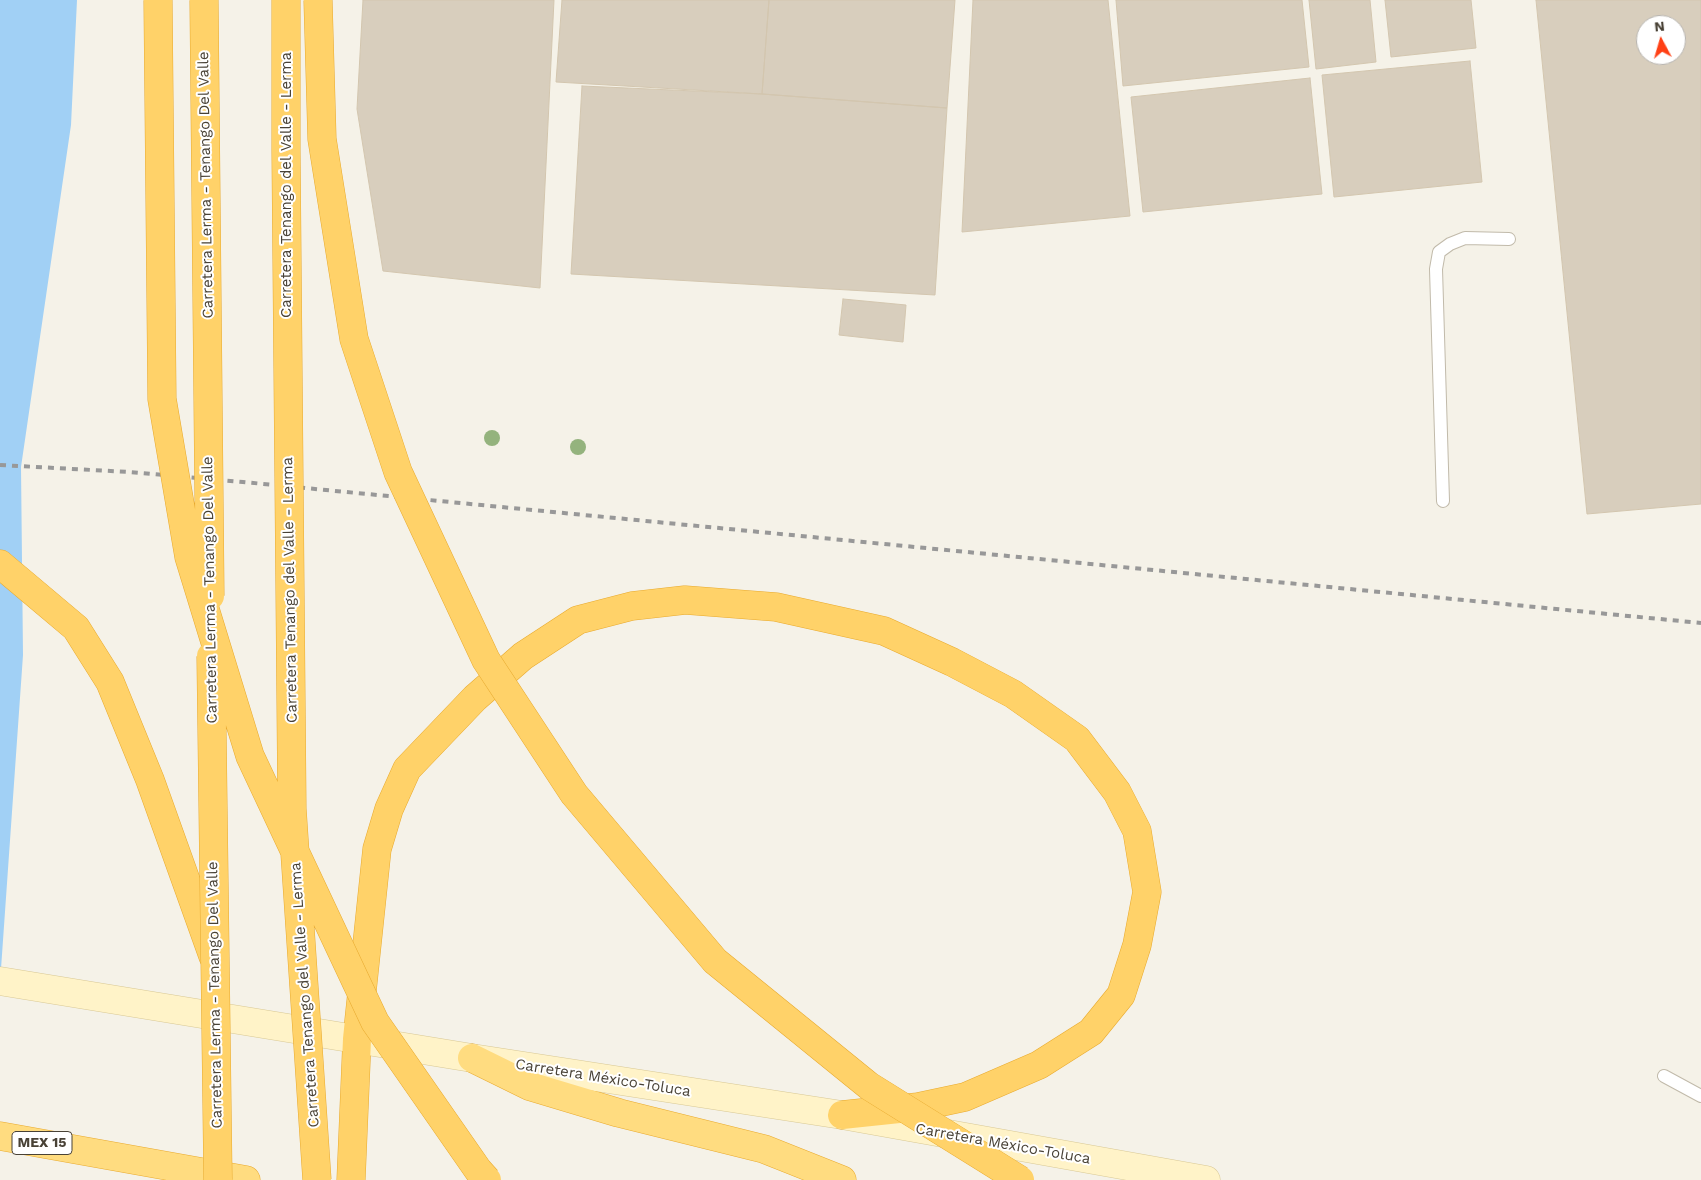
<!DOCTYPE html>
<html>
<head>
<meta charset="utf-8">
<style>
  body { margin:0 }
  #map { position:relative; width:1701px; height:1180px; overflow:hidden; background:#f5f2e8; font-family:"Work Sans",sans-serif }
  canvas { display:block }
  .north { position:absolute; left:1636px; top:15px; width:50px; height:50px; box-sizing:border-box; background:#fff; border:1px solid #b6b3af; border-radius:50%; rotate:354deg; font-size:14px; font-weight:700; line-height:20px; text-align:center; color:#494236 }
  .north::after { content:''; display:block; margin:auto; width:18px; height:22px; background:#ff4015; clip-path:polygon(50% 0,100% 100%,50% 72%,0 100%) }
</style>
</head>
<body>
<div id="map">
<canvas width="1701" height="1180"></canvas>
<div class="north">N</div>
</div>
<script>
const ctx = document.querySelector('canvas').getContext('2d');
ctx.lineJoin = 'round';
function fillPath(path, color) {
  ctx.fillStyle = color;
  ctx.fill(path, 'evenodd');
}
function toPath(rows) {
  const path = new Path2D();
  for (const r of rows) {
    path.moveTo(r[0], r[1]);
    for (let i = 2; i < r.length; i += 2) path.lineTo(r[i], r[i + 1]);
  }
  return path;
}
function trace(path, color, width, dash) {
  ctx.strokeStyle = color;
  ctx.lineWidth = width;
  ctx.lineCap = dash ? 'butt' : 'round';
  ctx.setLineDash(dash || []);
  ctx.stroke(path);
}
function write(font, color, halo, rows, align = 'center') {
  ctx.font = font + ' "Work Sans",sans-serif';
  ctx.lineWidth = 4;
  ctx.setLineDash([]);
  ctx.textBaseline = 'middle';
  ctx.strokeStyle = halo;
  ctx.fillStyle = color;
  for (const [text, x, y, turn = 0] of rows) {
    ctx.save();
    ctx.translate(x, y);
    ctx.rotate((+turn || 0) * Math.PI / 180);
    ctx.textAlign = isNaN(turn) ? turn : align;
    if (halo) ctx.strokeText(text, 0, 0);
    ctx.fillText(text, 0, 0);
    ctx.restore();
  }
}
fillPath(toPath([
  [0,0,77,0,71,125,21,467,23,655,0,983]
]), '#a1d0f5');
const building = toPath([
  [363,0,554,0,540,288,383,271,357,109,363,0],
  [562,0,769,0,762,94,556,82,562,0],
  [769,0,955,0,947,108,762,94,769,0],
  [973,0,1108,0,1130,216,962,232,973,0],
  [1116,0,1302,0,1309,67,1123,86,1116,0],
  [1309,0,1370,0,1376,62,1316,69,1309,0],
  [1385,0,1471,0,1476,48,1391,57,1385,0],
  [1536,0,1701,0,1701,504,1587,514,1536,0],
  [1646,25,1676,25,1676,55,1646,55,1646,25],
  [1470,61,1482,182,1334,197,1322,75,1470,61],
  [1310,78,1322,194,1143,212,1131,97,1310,78],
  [582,86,762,94,947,108,935,295,571,274,582,86],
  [843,299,906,305,903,342,839,335,843,299]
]);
fillPath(building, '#d8cebd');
trace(building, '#d3c6af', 1);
const service = toPath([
  [1443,501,1436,269,1439,252,1450,244,1465,238,1509,239],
  [1664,1076,1701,1096]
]);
const secondary = toPath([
  [0,981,472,1058,842,1115,1206,1180]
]);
const trunk = toPath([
  [472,1058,529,1086,619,1113,764,1149,842,1180],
  [0,1136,246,1180]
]);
const motorway = toPath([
  [0,564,76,628,110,682,150,780,213,956],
  [351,1180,357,1039,377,849,389,809,407,769,475,698,523,656,578,620,632,606,685,600,776,607,884,631,952,662,1013,694,1077,739,1117,792,1137,831,1147,892,1137,945,1121,995,1091,1032,1039,1065,965,1097,918,1107,842,1115]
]);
trace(service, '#c1baaa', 14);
trace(secondary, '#d8c895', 29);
trace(trunk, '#e8aa2f', 29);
trace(motorway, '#e8aa2f', 29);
trace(service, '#fff', 12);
trace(secondary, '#fff3c8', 28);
trace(trunk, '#ffdc80', 28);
trace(motorway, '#ffd269', 28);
trace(toPath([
  [0,465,129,472,243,482,1701,623]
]), '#989898', 4, [6, 6]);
const motorwayBridge = toPath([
  [158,0,162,399,189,557,250,756,375,1022,478,1170,487,1180],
  [204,0,210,596],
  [286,0,286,151,292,809,317,1180],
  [318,0,322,139,354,339,398,472,486,660,574,794,715,961,869,1086,1020,1180],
  [211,656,218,1180]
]);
trace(motorwayBridge, '#e8aa2f', 29, []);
trace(motorwayBridge, '#ffd269', 28);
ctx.fillStyle = '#94b37d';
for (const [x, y] of [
  [492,438],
  [578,447]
]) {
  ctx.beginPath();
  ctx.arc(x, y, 8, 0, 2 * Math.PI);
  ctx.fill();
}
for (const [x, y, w] of [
  [42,1143,60]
]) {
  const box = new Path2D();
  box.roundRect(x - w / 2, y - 11.5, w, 23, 4);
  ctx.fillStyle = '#fff';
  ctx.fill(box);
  trace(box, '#494236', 1);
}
write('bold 14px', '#494236', null, [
  ["MEX 15",42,1143]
]);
write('15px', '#494236', '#fff', [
  ["Carretera Lerma - Tenango Del Valle",206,185,-91],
  ["Carretera Tenango del Valle - Lerma",287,185,-90],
  ["Carretera Lerma - Tenango Del Valle",210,590,-91],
  ["Carretera Tenango del Valle - Lerma",290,590,-91],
  ["Carretera Lerma - Tenango Del Valle",215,995,-91],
  ["Carretera Tenango del Valle - Lerma",305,995,-94],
  ["Carretera México-Toluca",603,1078,9],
  ["Carretera México-Toluca",1003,1144,10]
]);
</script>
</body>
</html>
